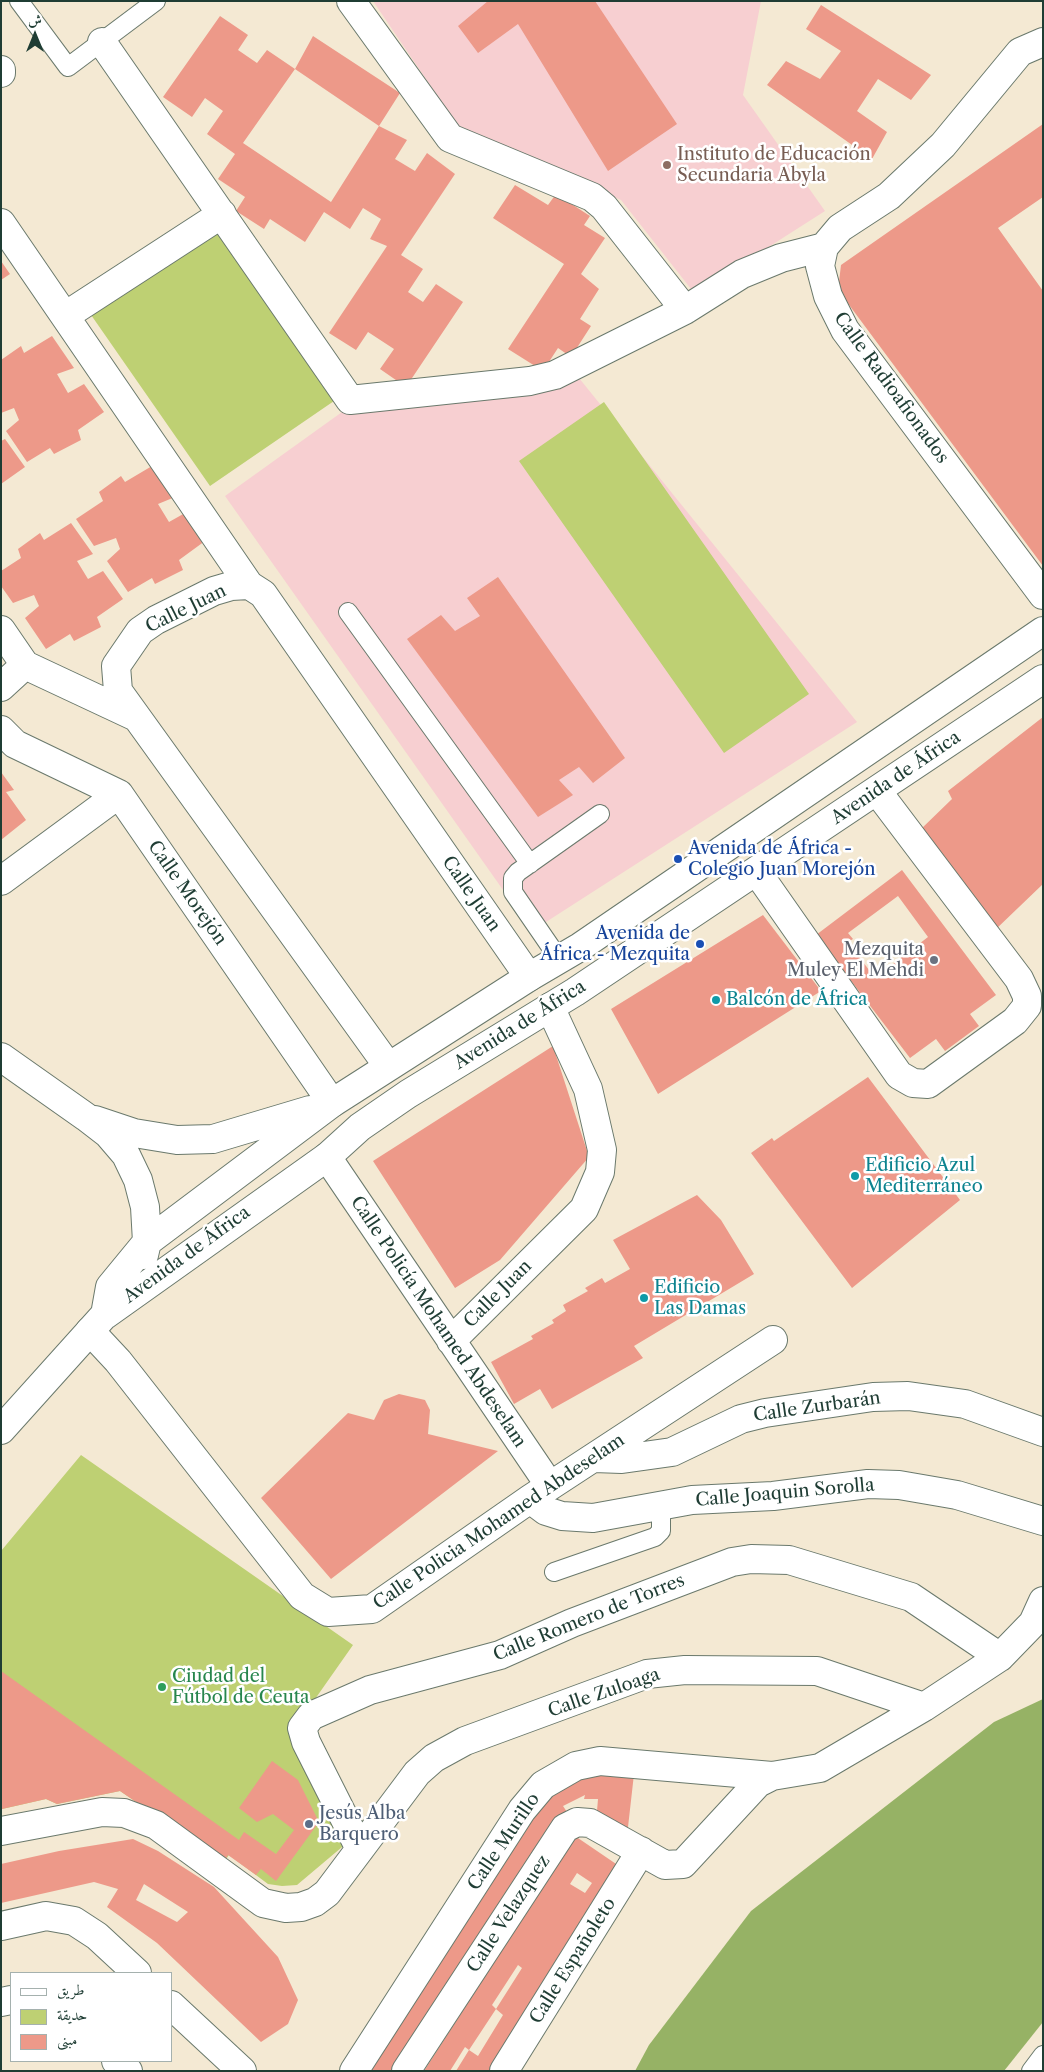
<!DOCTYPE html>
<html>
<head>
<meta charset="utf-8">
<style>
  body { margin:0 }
  #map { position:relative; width:1044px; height:2072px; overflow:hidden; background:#f4e9d3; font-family:"Libre Caslon Text",Amiri,serif }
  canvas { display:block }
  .frame { position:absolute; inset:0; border:2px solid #1f3d34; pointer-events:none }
  .legend { position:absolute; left:10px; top:1972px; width:162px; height:90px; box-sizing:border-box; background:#fff; border:1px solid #a5b1ae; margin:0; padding:6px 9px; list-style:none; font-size:15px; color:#1f3d34 }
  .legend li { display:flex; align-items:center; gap:10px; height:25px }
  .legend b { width:25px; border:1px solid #a5b1ae }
  .north { position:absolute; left:10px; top:10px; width:50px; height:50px; -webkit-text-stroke:4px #fff; paint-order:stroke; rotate:0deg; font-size:14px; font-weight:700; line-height:20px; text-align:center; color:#1f3d34 }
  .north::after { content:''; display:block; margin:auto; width:18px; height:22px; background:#1f3d34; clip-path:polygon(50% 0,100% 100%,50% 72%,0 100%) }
</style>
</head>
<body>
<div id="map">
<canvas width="1044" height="2072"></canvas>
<div class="frame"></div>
<ul class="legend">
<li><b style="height:6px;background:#fff"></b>طريق</li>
<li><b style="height:14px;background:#bed073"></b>حديقة</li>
<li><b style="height:14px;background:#ed9989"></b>مبنى</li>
</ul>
<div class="north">ش</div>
</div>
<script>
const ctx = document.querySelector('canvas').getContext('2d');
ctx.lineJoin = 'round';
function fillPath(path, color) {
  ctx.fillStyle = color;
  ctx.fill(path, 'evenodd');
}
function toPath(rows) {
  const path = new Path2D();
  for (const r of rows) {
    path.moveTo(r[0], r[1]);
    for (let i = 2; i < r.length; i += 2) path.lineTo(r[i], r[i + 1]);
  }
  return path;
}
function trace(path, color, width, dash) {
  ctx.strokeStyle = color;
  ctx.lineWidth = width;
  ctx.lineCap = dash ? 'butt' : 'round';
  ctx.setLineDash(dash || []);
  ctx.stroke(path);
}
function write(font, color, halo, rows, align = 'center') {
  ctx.font = font + ' "Libre Caslon Text",serif';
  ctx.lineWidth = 5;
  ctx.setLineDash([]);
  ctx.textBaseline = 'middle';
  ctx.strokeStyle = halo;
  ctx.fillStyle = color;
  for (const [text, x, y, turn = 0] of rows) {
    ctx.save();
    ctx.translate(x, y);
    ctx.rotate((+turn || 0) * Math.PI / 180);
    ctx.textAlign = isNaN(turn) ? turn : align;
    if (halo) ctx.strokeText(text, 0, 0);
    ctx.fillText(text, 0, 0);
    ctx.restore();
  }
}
fillPath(toPath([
  [373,1,761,1,743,95,825,211,695,294,621,200,461,131],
  [579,378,857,722,532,931,225,496,349,407]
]), '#f7cfd1');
fillPath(toPath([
  [213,226,334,401,210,486,89,312],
  [604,402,809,694,724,753,519,461],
  [81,1455,353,1645,294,1729,348,1842,297,1885,282,1886,268,1884,229,1855,224,1862,120,1791,57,1804,46,1799,2,1809,1,1551]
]), '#bed073');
fillPath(toPath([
  [1043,1699,1043,2022,1004,2071,635,2071,649,2045,751,1911,994,1722]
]), '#96b265');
fillPath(toPath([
  [488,1,595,1,677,124,608,171,518,24,478,53,458,26],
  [821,5,931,75,911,100,878,79,857,111,887,132,872,159,767,85,786,61,820,79,841,51,806,29],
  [220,16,248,35,238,50,257,63,267,50,295,69,243,143,331,202,379,126,295,69,313,36,400,93,379,126,407,140,395,159,415,171,427,153,455,174,401,255,423,269,408,292,423,302,436,284,463,302,406,387,380,369,394,349,368,332,356,350,329,333,387,246,370,239,381,219,363,208,350,229,324,212,305,242,270,219,264,229,236,211,245,197,218,179,235,154,207,134,223,111,205,98,192,117,163,97],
  [1043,124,1043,197,998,228,1043,291,1043,566,838,290,841,265],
  [515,185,548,205,556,194,590,216,584,225,605,238,581,274,599,289,580,319,591,326,571,357,558,348,543,371,508,349,564,264,493,218],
  [1,261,10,274,1,280],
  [52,336,74,368,57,374,68,393,84,384,104,412,78,430,81,440,54,454,50,448,27,462,6,431,19,420,14,408,1,413,1,360,21,346,24,353],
  [5,439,25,467,1,484,1,441],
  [152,466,175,497,158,504,169,522,185,513,205,541,179,560,183,570,155,584,152,578,128,592,107,561,120,549,116,538,94,546,76,519,103,501,99,492,121,476,125,482],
  [71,523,93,554,77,561,88,579,103,571,123,599,97,617,101,627,74,641,70,634,46,649,25,618,39,606,34,595,13,603,1,586,1,571,21,558,18,549,40,533,44,540],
  [498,577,625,758,593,783,579,767,559,780,573,795,538,817,407,639,441,615,455,631,480,616,467,598],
  [1043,717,1043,884,994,931,920,830,952,799,948,791],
  [1,772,14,790,6,792,26,820,1,840],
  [902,870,996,995,970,1014,979,1026,945,1051,936,1039,910,1058,816,935],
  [898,896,928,937,875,978,848,942,853,939,848,933],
  [763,915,821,991,658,1094,611,1009],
  [553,1046,589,1157,500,1260,455,1288,373,1161],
  [868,1077,960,1200,852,1288,751,1153,772,1138,774,1141],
  [697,1195,721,1220,754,1274,634,1346,643,1358,552,1409,540,1389,514,1404,491,1362,533,1339,531,1336,554,1323,552,1320,566,1311,563,1305,588,1291,585,1288,602,1278,605,1283,630,1269,613,1240],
  [399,1394,425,1400,430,1410,428,1434,498,1451,331,1579,261,1498,348,1413,374,1420,384,1400],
  [1,1671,239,1840,244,1832,276,1854,294,1830,273,1814,257,1822,239,1808,272,1761,298,1780,319,1822,276,1881,261,1869,256,1875,228,1855,224,1862,120,1791,57,1804,46,1799,2,1809],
  [587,1774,634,1774,627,1836,596,1823,598,1799,584,1799,585,1795,563,1806,569,1815,394,2071,358,2071,551,1790],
  [575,1836,622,1868,491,2071,456,2071,469,2050,478,2056,503,2015,496,2009,522,1968,518,1965,492,2005,496,2009,469,2050,465,2047,450,2071,424,2071],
  [577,1873,592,1883,585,1893,570,1884],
  [133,1839,158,1851,214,1887,278,1957,298,2000,288,2024,261,2042,157,1943,107,1907,118,1889,94,1882,1,1903,1,1864,59,1851],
  [144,1884,188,1912,177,1922,136,1900]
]), '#ed9989');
const lane = toPath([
  [19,1,68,67,156,1],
  [348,612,530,864],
  [559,959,513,892,513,878,518,872,600,814],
  [554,1572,655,1537,661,1531,661,1505],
  [1031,2071,1043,2055]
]);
const street = toPath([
  [351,1,450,138,592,197,604,207,685,310],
  [102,42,350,400,530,381,555,375,685,310,742,274,781,258,824,247],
  [1043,42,1020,52,943,145,889,196,840,228,824,247,820,266,828,296,845,330,1043,595],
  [1,70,1,73],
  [1,223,249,585],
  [65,316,222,214],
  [1,630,25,665,136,717],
  [1,687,25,665],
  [1,730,15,744,119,794,332,1103],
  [757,872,899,1075,913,1083,928,1084,1015,1021,1027,1006,1027,996,1019,979,877,791],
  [1,881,119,794],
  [388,1066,118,691,116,666,140,631,156,620,214,591,231,586,249,585,263,594,529,977],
  [327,1157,550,1486],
  [90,1331,118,1361,302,1596,328,1612,372,1609,530,1499,773,1340],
  [451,1341,584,1209,600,1172,602,1150,588,1089,550,1007],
  [594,1458,622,1459,672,1452,741,1419,765,1413,873,1397,908,1396,965,1404,1043,1432],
  [530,1499,546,1511,562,1516,593,1518,692,1500,773,1496,868,1484,899,1485,957,1495,1043,1521],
  [1,1831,102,1812,124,1813,156,1825,263,1903,286,1908,301,1907,315,1902,327,1893,417,1773,434,1758,465,1741,647,1674,685,1670,817,1671,924,1707],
  [360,1849,306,1742,302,1728,311,1716,370,1690,500,1655,572,1623,732,1562,751,1559,789,1560,911,1597,1000,1657],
  [1,1926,46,1916,74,1921,97,1936,137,1973],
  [1,2002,11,2000],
  [171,2005,242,2071],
  [116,2061,128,2071],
  [354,2071,522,1810,543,1785,576,1766,600,1761,772,1776],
  [406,2071,565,1828,577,1822,590,1823,665,1865,683,1864,758,1783,772,1776,820,1768,924,1707,1000,1657,1033,1623,1043,1601],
  [504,2071,641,1851]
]);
const secondary = toPath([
  [1,1057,86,1117,108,1134,126,1155,138,1180,145,1207,147,1242,144,1255],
  [95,1120,134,1133,177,1140,213,1139,310,1110],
  [105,1315,110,1287,147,1242,332,1103,529,977,580,947,1043,631],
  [105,1315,327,1157,360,1127,408,1094,575,992,1043,679],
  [1,1430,117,1301]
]);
trace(lane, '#6a796c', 20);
trace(street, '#6a796c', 30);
trace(secondary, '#6a796c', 30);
trace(lane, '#fff', 18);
trace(street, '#fff', 28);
trace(secondary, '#fff', 28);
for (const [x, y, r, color] of [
  [667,165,5,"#8d6e63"],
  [678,859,5,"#1a4fb4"],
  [700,944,5,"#1a4fb4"],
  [934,960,5,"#6b7280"],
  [716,1000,5,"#0f9aa8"],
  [855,1176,5,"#0f9aa8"],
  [644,1298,5,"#0f9aa8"],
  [162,1687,5,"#2e9e5b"],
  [309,1824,5,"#5c6f8a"]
]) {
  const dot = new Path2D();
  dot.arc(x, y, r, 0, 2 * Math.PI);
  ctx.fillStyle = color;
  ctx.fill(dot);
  trace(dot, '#fff', 2);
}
write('18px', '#785e54', '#fff', [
  ["Instituto de Educación",677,155],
  ["Secundaria Abyla",677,176]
], 'left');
write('18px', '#1f3d34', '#fff', [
  ["Calle Radioafionados",891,388,54],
  ["Calle Juan",186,609,-26],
  ["Avenida de África",896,778,-34],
  ["Calle Morejón",187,893,55],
  ["Calle Juan",471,894,55],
  ["Avenida de África",520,1025,-32],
  ["Avenida de África",187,1255,-36],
  ["Calle Juan",498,1294,-45],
  ["Calle Policía Mohamed Abdeselam",438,1322,56],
  ["Calle Zurbarán",817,1407,-8],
  ["Calle Joaquin Sorolla",785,1493,-5],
  ["Calle Policia Mohamed Abdeselam",499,1522,-34],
  ["Calle Romero de Torres",589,1618,-22],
  ["Calle Zuloaga",604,1693,-19],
  ["Calle Murillo",504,1842,-56],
  ["Calle Velazquez",509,1914,-57],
  ["Calle Españoleto",573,1961,-58]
]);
write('18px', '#164399', '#fff', [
  ["Avenida de África -",688,849],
  ["Colegio Juan Morejón",688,870],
  ["Avenida de",690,934,"right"],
  ["África - Mezquita",690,955,"right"]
], 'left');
write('18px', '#5b616d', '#fff', [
  ["Mezquita",924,950],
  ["Muley El Mehdi",924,971]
], 'right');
write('18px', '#0d838f', '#fff', [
  ["Balcón de África",726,1000],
  ["Edificio Azul",865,1166],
  ["Mediterráneo",865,1187],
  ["Edificio",654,1288],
  ["Las Damas",654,1309]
], 'left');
write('18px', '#27864d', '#fff', [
  ["Ciudad del",172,1677],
  ["Fútbol de Ceuta",172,1698]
], 'left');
write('18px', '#4e5e75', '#fff', [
  ["Jesús Alba",319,1814],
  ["Barquero",319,1835]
], 'left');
</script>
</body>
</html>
